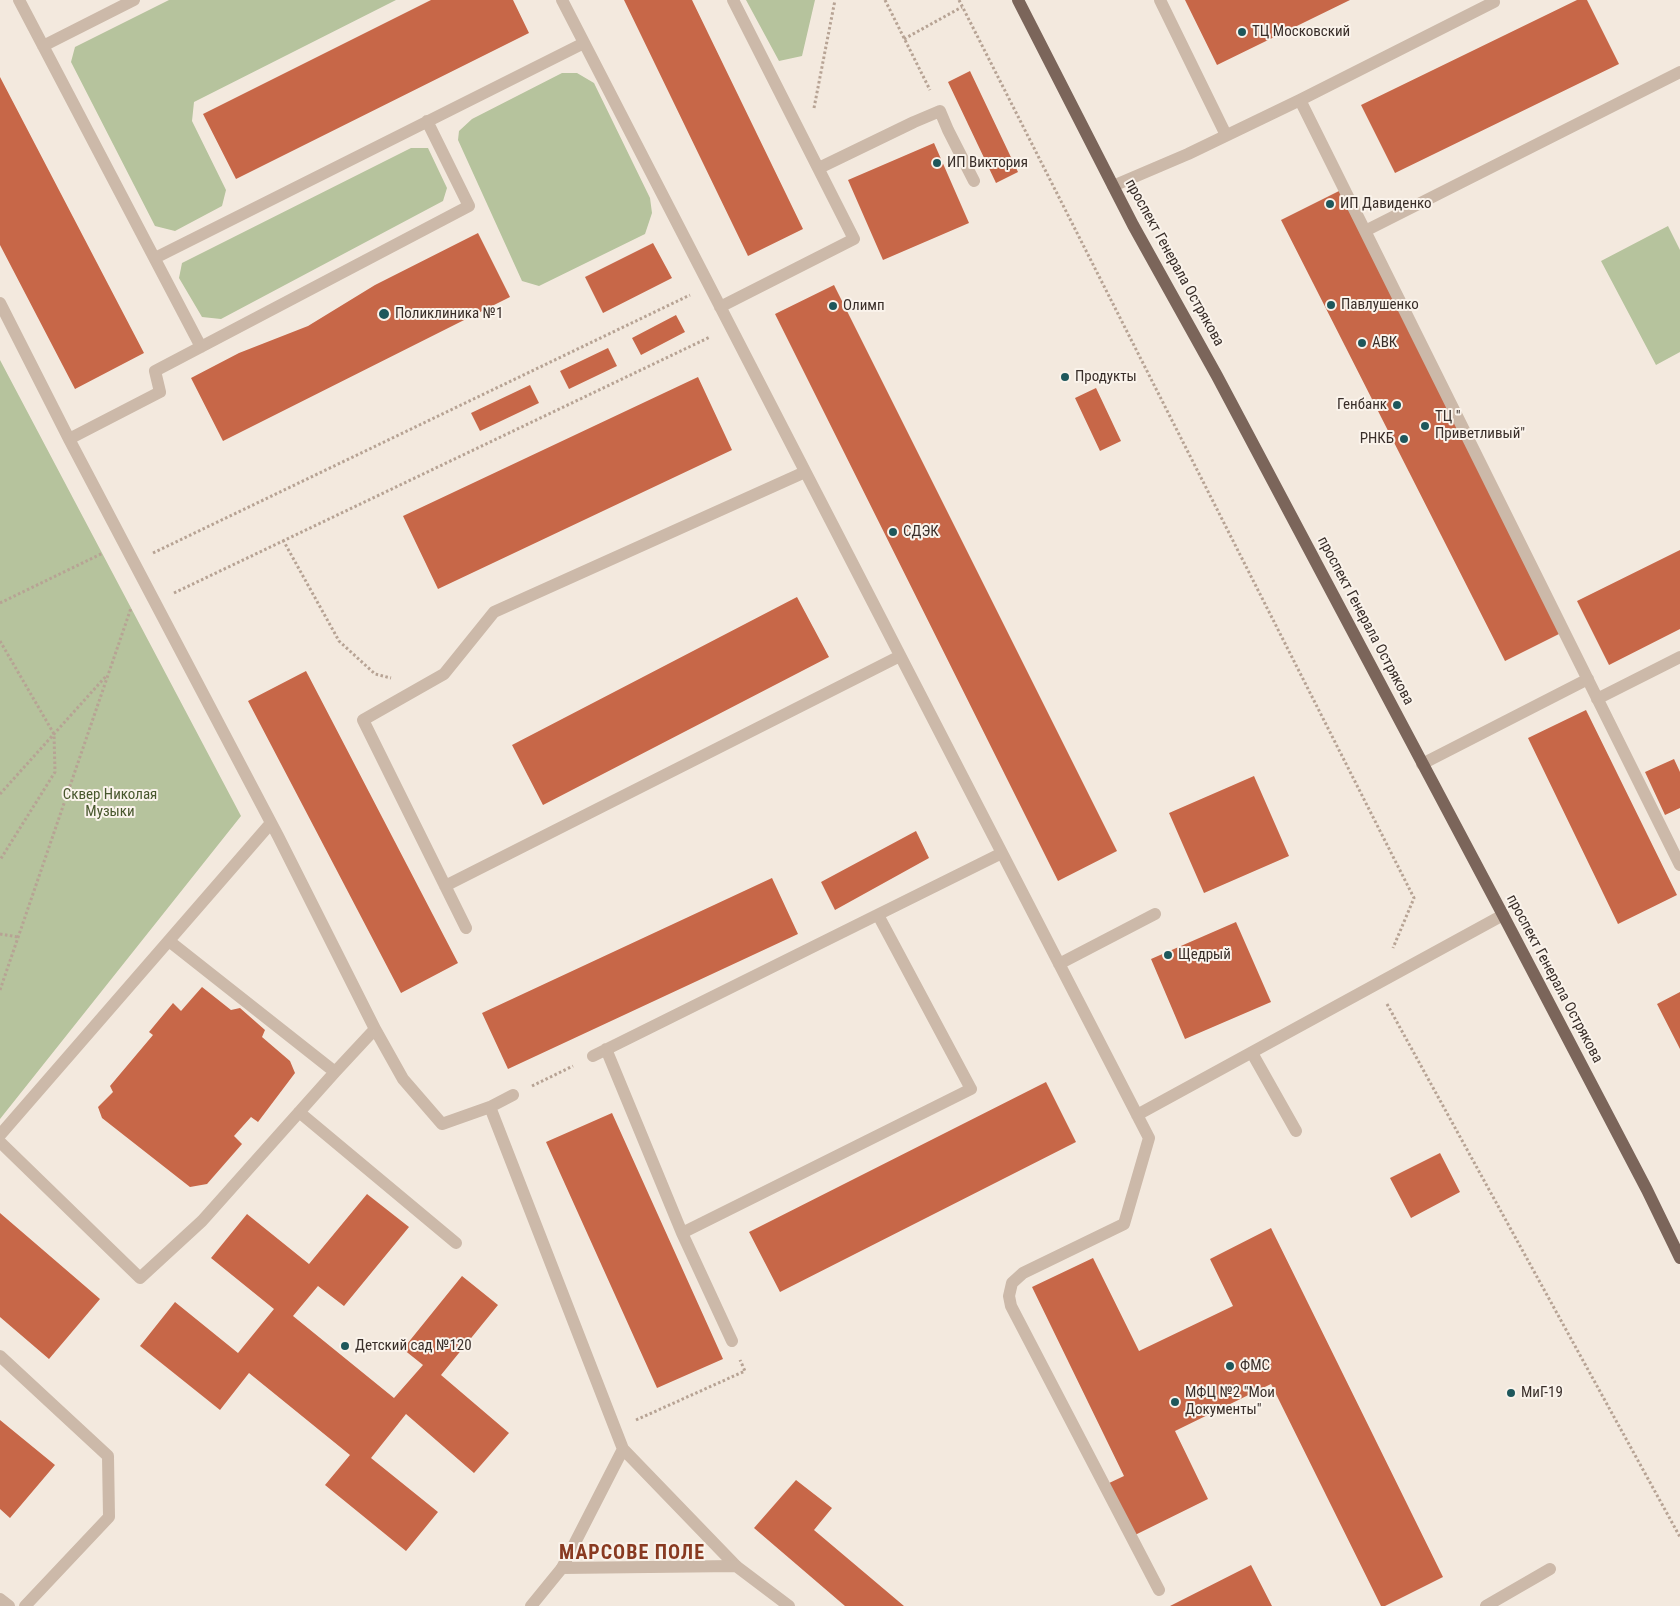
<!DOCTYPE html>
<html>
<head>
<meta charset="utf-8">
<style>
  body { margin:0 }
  canvas { display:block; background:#f3e9de }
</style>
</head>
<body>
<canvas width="1680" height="1606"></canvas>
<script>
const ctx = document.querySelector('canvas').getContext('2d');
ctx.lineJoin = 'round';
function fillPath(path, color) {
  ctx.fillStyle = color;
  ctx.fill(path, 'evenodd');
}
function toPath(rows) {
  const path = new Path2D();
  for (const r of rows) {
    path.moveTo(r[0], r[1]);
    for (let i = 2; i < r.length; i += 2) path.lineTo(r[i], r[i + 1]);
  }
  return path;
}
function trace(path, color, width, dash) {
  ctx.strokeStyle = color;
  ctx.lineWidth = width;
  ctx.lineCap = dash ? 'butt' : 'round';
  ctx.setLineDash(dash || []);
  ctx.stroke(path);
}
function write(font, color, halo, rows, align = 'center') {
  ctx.font = font + ' "Roboto Condensed",sans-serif';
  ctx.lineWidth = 4;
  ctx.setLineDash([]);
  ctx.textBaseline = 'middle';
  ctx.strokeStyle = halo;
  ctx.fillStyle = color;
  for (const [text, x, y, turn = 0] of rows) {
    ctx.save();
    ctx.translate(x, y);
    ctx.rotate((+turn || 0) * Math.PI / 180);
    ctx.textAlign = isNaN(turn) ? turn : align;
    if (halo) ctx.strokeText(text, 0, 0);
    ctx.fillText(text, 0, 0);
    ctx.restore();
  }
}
fillPath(toPath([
  [169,0,396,0,194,102,192,121,226,190,222,206,175,231,155,226,71,62,75,47],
  [746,0,815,0,802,56,779,61],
  [562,73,577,73,594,83,650,198,652,213,645,234,539,286,522,281,458,140,459,131,472,119],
  [411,148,428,148,447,188,443,201,221,319,202,317,179,278,182,263],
  [1668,226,1680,250,1680,352,1656,365,1601,261],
  [0,360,241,816,0,1119]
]), '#b6c39d');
fillPath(toPath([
  [431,0,513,0,529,33,236,179,203,114],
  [624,0,692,0,803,229,748,256],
  [1185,0,1350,0,1217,65],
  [1577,0,1587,0,1619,64,1395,173,1361,105],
  [970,71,1018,172,996,183,948,82],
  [0,77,144,353,75,389,0,245],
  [934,143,969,223,883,260,848,180],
  [1339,191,1563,632,1505,661,1281,220],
  [478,233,510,297,223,441,191,378,239,353,308,326,375,285],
  [653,243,672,278,603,313,585,277],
  [834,285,1117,851,1058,881,775,314],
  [676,315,685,332,641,355,632,338],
  [608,348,617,366,569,389,560,371],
  [698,377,732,450,438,589,403,516],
  [530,385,539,403,480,431,471,413],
  [1096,388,1121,441,1100,451,1075,398],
  [1680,550,1680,629,1609,665,1577,601],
  [797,597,829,657,543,805,512,745],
  [306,671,458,963,401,993,248,701],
  [1586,710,1677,895,1618,924,1528,738],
  [1674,759,1680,772,1680,808,1665,815,1645,772],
  [1254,776,1289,856,1204,893,1169,813],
  [916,831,929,858,835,910,821,882],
  [772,878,798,934,508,1069,482,1013],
  [1236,922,1271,1002,1185,1039,1151,959],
  [202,987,231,1010,240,1008,265,1030,262,1037,290,1061,295,1073,258,1122,251,1117,234,1136,242,1144,207,1184,190,1187,102,1118,98,1107,113,1092,110,1086,153,1035,149,1032,173,1003,181,1011],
  [1680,992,1680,1049,1657,1004],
  [1046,1082,1076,1142,780,1292,749,1232],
  [612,1113,723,1359,657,1388,546,1142],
  [1440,1153,1460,1192,1411,1218,1390,1178],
  [367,1194,409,1227,344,1306,318,1286,293,1316,394,1398,423,1365,403,1349,462,1276,498,1305,441,1375,509,1433,474,1473,406,1414,371,1458,438,1512,406,1551,325,1485,350,1455,249,1373,220,1410,140,1346,175,1302,238,1353,274,1309,211,1258,247,1214,309,1264],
  [0,1213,100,1299,49,1359,0,1317],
  [1271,1228,1443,1577,1385,1606,1381,1606,1271,1384,1175,1431,1208,1499,1133,1536,1107,1484,1124,1476,1032,1287,1093,1258,1139,1351,1233,1306,1210,1259],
  [0,1420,55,1465,10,1518,0,1509],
  [796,1480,832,1508,814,1530,904,1606,845,1606,754,1528],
  [1251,1565,1272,1606,1170,1606]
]), '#c76748');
trace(toPath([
  [885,0,930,90],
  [959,0,1414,898,1393,948],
  [904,39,962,7],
  [814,108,835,0],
  [283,540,339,641,375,674,391,678],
  [153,553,690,295],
  [174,593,710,337],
  [0,603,103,553],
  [0,641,54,734,55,772,0,860],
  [0,794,107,675],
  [0,934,18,937],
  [0,990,131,608],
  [1387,1004,1680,1537],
  [532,1086,573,1066],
  [636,1420,745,1371,740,1360]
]), '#b7a394', 3, [2.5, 2.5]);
trace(toPath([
  [19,0,201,347],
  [562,0,1149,1138,1124,1224,1023,1273,1012,1283,1009,1296,1011,1306,1159,1590],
  [1160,0,1226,135],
  [43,46,134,0],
  [1300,100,1680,865],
  [819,168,914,122,940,111,948,130,974,181],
  [1113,186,1188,154,1300,100,1494,2,1493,0],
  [1365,231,1680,72],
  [155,258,584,43],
  [0,303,69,439,278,836,375,1029],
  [720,307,854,239,733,0],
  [69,439,160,392,155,371,469,206,427,121],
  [1597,699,1680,657],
  [1422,764,1588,679],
  [445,886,900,656],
  [466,928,363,720,444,674,494,612,805,472],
  [169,941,335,1072],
  [1059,964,1155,914],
  [606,1049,682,1233,732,1341],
  [1252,1053,1296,1131],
  [593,1056,1002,853],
  [490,1107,623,1449,736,1566],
  [299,1112,456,1243],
  [1137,1115,1503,915],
  [0,1135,271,823],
  [0,1142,140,1278,202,1221,335,1072,375,1029,403,1079,442,1124,490,1107,513,1095],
  [682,1233,971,1089,878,915],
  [0,1356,108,1456,109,1517,25,1606],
  [562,1568,623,1449],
  [0,1599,9,1606],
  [1486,1606,1550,1569]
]), '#ccb9a9', 12);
trace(toPath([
  [531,1606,562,1568,736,1566,789,1606]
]), '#ccb9a9', 12);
trace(toPath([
  [1018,0,1133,225,1217,376,1503,915,1647,1190,1680,1258]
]), '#7b655a', 12);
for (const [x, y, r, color] of [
  [1242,32,5,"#1e575b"],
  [937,163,5,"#1e575b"],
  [1330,204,5,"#1e575b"],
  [1331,305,5,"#1e575b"],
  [833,306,5,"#1e575b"],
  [384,314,6,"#1e575b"],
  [1362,343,5,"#1e575b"],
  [1065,377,5,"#1e575b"],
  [1397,405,5,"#1e575b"],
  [1425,426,5,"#1e575b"],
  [1404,439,5,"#1e575b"],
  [893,532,5,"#1e575b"],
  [1168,955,5,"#1e575b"],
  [345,1346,5,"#1e575b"],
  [1230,1366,5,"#1e575b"],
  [1511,1393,5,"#1e575b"],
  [1175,1402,5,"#1e575b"]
]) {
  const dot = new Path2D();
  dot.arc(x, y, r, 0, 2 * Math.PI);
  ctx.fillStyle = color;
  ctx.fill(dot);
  trace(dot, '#faf3eb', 2);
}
write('15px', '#392e29', '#faf3eb', [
  ["ТЦ Московский",1252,32],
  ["ИП Виктория",947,163],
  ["ИП Давиденко",1340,204],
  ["Павлушенко",1341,305],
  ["Олимп",843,306],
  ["Поликлиника №1",395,314],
  ["АВК",1372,343],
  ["Продукты",1075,377],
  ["Генбанк",1387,405,"right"],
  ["ТЦ \"",1435,417],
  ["Приветливый\"",1435,434],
  ["РНКБ",1394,439,"right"],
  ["СДЭК",903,532],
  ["Щедрый",1178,955],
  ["Детский сад №120",355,1346],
  ["ФМС",1240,1366],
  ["МФЦ №2 \"Мои",1185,1393],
  ["Документы\"",1185,1410],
  ["МиГ-19",1521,1393]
], 'left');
write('15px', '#392e29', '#faf3eb', [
  ["проспект Генерала Острякова",1174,263,61],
  ["проспект Генерала Острякова",1365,621,62],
  ["проспект Генерала Острякова",1554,979,62]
]);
write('15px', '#48572d', '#faf3eb', [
  ["Сквер Николая",110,795],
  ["Музыки",110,812]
]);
ctx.letterSpacing = '1px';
write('bold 20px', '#893a21', '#faf3eb', [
  ["МАРСОВЕ ПОЛЕ",632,1554]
]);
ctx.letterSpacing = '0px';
</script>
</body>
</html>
